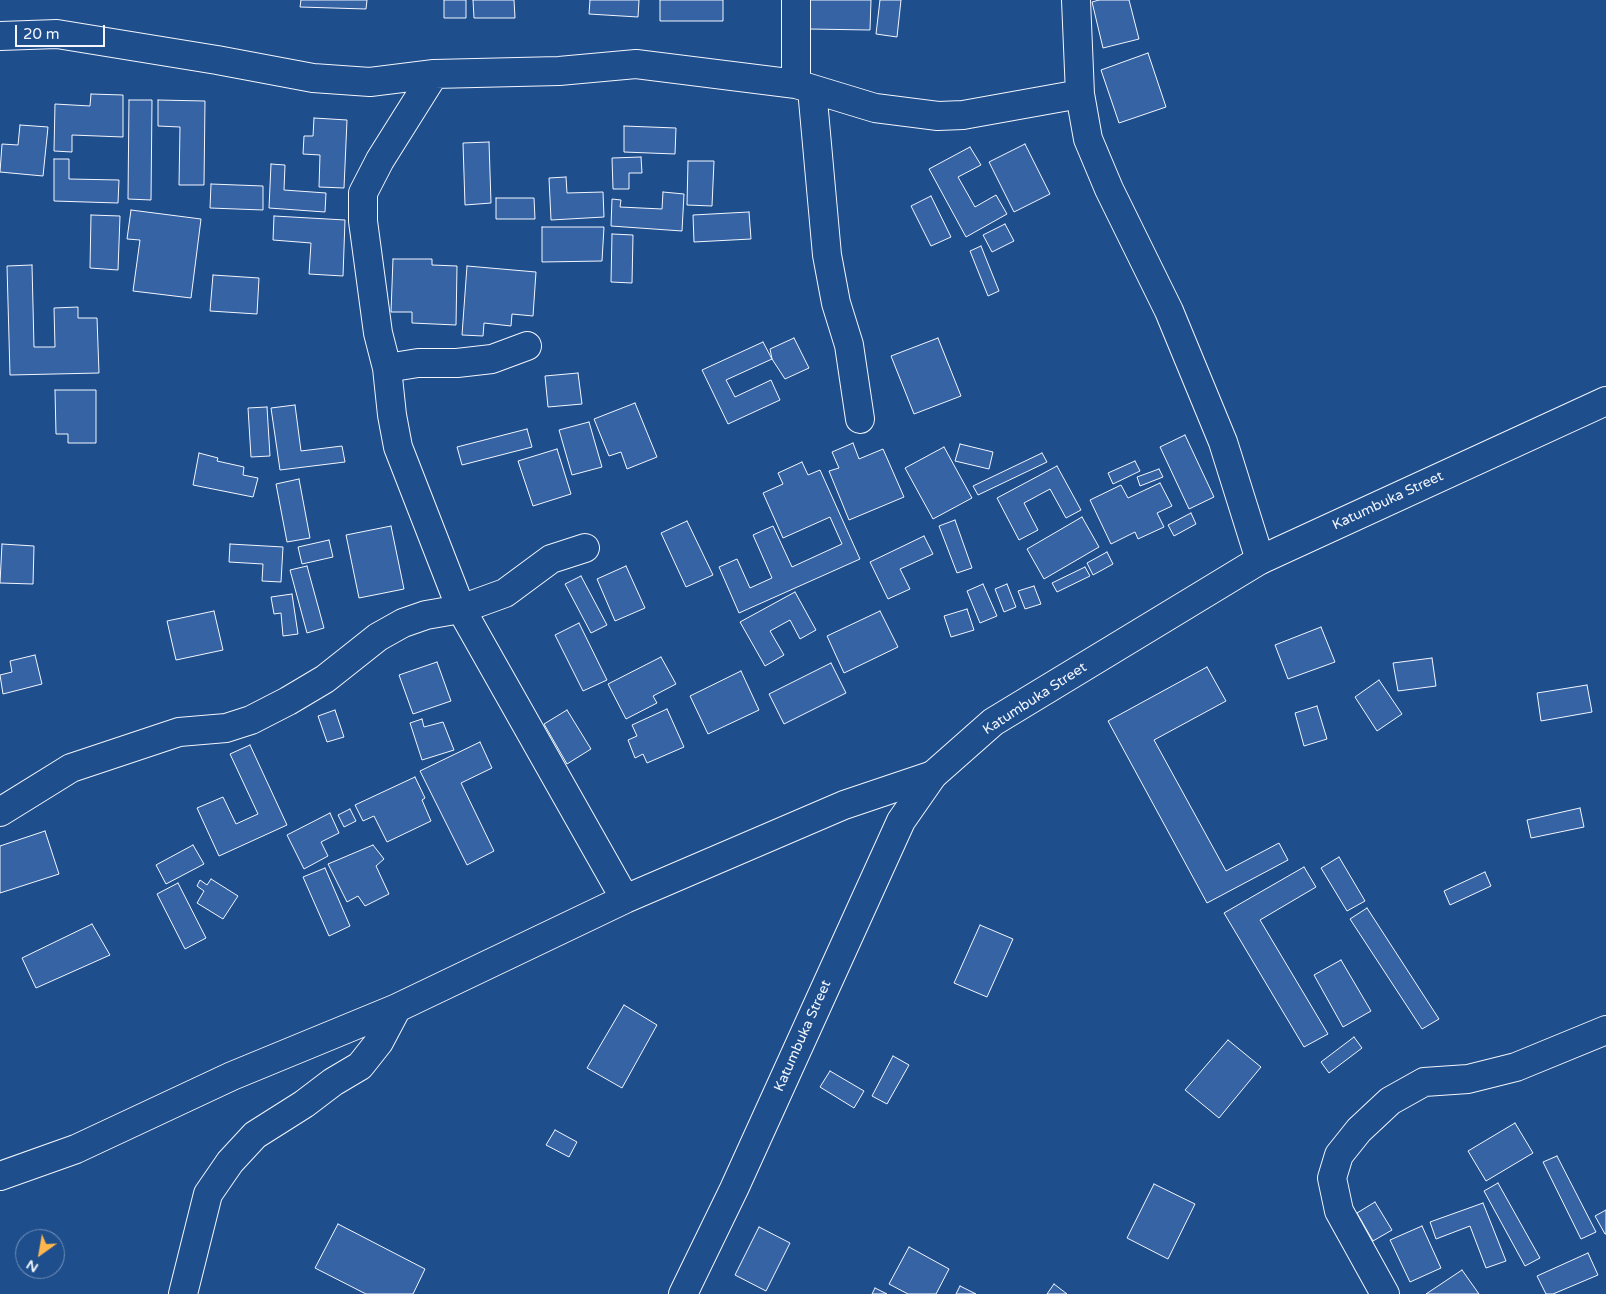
<!DOCTYPE html>
<html>
<head>
<meta charset="utf-8">
<style>
  body { margin:0 }
  #map { position:relative; width:1606px; height:1294px; overflow:hidden; background:#1f4e8c; font-family:"Varela Round",sans-serif }
  canvas { display:block }
  .north { position:absolute; left:15px; top:1229px; width:50px; height:50px; box-sizing:border-box; background:#1f4e8c; border:1px solid #7391ba; border-radius:50%; rotate:212deg; font-size:14px; font-weight:700; line-height:20px; text-align:center; color:#f2f6ff }
  .north::after { content:''; display:block; margin:auto; width:18px; height:22px; background:#ffb74d; clip-path:polygon(50% 0,100% 100%,50% 72%,0 100%) }
  .scale { position:absolute; left:15px; top:25px; width:90px; height:22px; box-sizing:border-box; border:2px solid #f2f6ff; border-top:0; padding-left:6px; font-size:15px; line-height:18px; white-space:nowrap; color:#f2f6ff; -webkit-text-stroke:4px #1f4e8c; paint-order:stroke }
</style>
</head>
<body>
<div id="map">
<canvas width="1606" height="1294"></canvas>
<div class="north">N</div>
<div class="scale">20 m</div>
</div>
<script>
const ctx = document.querySelector('canvas').getContext('2d');
ctx.lineJoin = 'round';
function fillPath(path, color) {
  ctx.fillStyle = color;
  ctx.fill(path, 'evenodd');
}
function toPath(rows) {
  const path = new Path2D();
  for (const r of rows) {
    path.moveTo(r[0], r[1]);
    for (let i = 2; i < r.length; i += 2) path.lineTo(r[i], r[i + 1]);
  }
  return path;
}
function trace(path, color, width, dash) {
  ctx.strokeStyle = color;
  ctx.lineWidth = width;
  ctx.lineCap = dash ? 'butt' : 'round';
  ctx.setLineDash(dash || []);
  ctx.stroke(path);
}
function write(font, color, halo, rows, align = 'center') {
  ctx.font = font + ' "Varela Round",sans-serif';
  ctx.lineWidth = 4;
  ctx.setLineDash([]);
  ctx.textBaseline = 'middle';
  ctx.strokeStyle = halo;
  ctx.fillStyle = color;
  for (const [text, x, y, turn = 0] of rows) {
    ctx.save();
    ctx.translate(x, y);
    ctx.rotate((+turn || 0) * Math.PI / 180);
    ctx.textAlign = isNaN(turn) ? turn : align;
    if (halo) ctx.strokeText(text, 0, 0);
    ctx.fillText(text, 0, 0);
    ctx.restore();
  }
}
const building = toPath([
  [301,0,367,0,366,9,300,7,301,0],
  [444,0,466,0,466,18,444,18,444,0],
  [473,0,514,0,515,18,474,18,473,0],
  [590,0,639,0,638,17,589,14,590,0],
  [660,0,723,0,723,21,660,21,660,0],
  [810,0,871,0,870,30,809,29,810,0],
  [880,0,901,0,897,37,876,34,880,0],
  [1099,0,1129,0,1139,39,1103,48,1092,2,1099,0],
  [1148,53,1166,107,1119,123,1101,70,1148,53],
  [91,94,123,95,123,137,72,135,72,152,54,151,55,104,90,106,91,94],
  [129,100,152,100,151,200,128,199,129,100],
  [158,100,205,101,204,185,179,185,180,127,158,126,158,100],
  [314,118,347,120,344,188,319,187,320,155,303,154,304,136,313,136,314,118],
  [20,125,48,127,43,176,0,172,2,144,18,145,20,125],
  [624,126,676,128,675,154,624,152,624,126],
  [489,142,491,203,465,205,463,143,489,142],
  [1025,144,1050,194,1014,212,989,162,1025,144],
  [970,147,981,165,958,177,975,207,996,195,1007,214,966,237,929,169,970,147],
  [641,157,642,173,629,173,629,189,613,189,612,158,641,157],
  [54,159,69,159,69,179,119,180,118,203,54,201,54,159],
  [688,161,714,161,712,206,687,205,688,161],
  [271,164,285,165,284,190,326,193,325,212,269,208,271,164],
  [566,177,567,193,603,192,604,217,551,220,549,178,566,177],
  [211,184,263,186,263,210,210,208,211,184],
  [663,192,684,194,682,231,611,226,612,199,621,200,620,207,662,209,663,192],
  [931,196,951,237,931,246,911,206,931,196],
  [496,198,534,198,535,219,496,219,496,198],
  [131,210,201,219,191,298,133,291,140,240,127,239,131,210],
  [749,212,751,239,694,242,693,215,749,212],
  [91,215,120,216,118,270,90,268,91,215],
  [274,216,345,220,343,276,309,274,311,243,273,240,274,216],
  [1005,224,1014,241,992,252,983,235,1005,224],
  [542,227,604,227,602,261,542,262,542,227],
  [612,234,633,235,632,283,611,282,612,234],
  [981,246,999,291,988,296,970,251,981,246],
  [393,259,432,259,432,265,457,266,456,325,412,323,412,312,391,312,393,259],
  [32,265,34,347,55,347,54,308,78,307,78,318,97,318,99,373,10,375,7,266,32,265],
  [467,266,536,272,533,316,512,314,511,326,484,323,483,336,462,335,467,266],
  [213,275,259,278,257,314,210,311,213,275],
  [794,338,809,368,785,379,772,359,770,349,794,338],
  [938,338,961,396,914,414,891,356,938,338],
  [763,342,772,359,726,380,735,397,771,380,780,400,728,424,702,370,763,342],
  [578,373,582,404,548,407,545,376,578,373],
  [55,390,96,390,96,443,68,443,68,434,56,434,55,390],
  [635,403,657,457,627,469,621,452,609,456,594,419,635,403],
  [295,405,301,451,342,446,345,462,280,470,271,408,295,405],
  [267,407,270,456,251,457,248,408,267,407],
  [589,422,602,467,572,475,559,430,589,422],
  [527,429,532,447,462,465,457,447,527,429],
  [1185,435,1214,497,1189,509,1160,447,1185,435],
  [853,443,859,459,883,449,904,497,849,520,829,471,839,468,832,452,853,443],
  [960,444,993,452,989,469,955,461,960,444],
  [944,447,972,498,933,519,905,468,944,447],
  [557,449,571,494,533,506,518,461,557,449],
  [199,453,218,458,217,461,244,467,243,475,258,478,253,497,193,485,199,453],
  [1042,453,1047,462,978,495,973,486,1042,453],
  [1135,461,1140,471,1113,484,1108,473,1135,461],
  [802,462,808,475,820,470,860,559,739,613,719,567,737,559,750,588,772,578,753,535,773,526,792,567,842,544,830,517,783,538,763,493,783,484,778,473,802,462],
  [1057,466,1081,510,1066,518,1050,489,1024,503,1038,530,1019,540,997,498,1057,466],
  [1159,469,1163,477,1140,486,1137,477,1159,469],
  [299,479,310,538,287,542,276,484,299,479],
  [1160,483,1172,506,1157,513,1164,527,1138,539,1135,532,1111,544,1090,500,1121,485,1128,498,1160,483],
  [1191,513,1196,524,1174,536,1168,525,1191,513],
  [1082,517,1099,547,1044,579,1027,549,1082,517],
  [955,520,972,568,957,573,939,526,955,520],
  [687,521,713,575,686,587,661,533,687,521],
  [391,526,404,589,359,598,346,535,391,526],
  [924,536,933,554,900,569,910,589,888,599,870,562,924,536],
  [329,540,333,557,302,564,298,547,329,540],
  [2,544,34,546,33,584,0,583,2,544],
  [230,544,283,547,281,582,262,581,263,564,229,562,230,544],
  [1107,552,1113,564,1093,575,1087,563,1107,552],
  [307,566,324,628,307,633,290,570,307,566],
  [626,566,645,608,615,621,597,579,626,566],
  [1085,567,1090,576,1057,592,1052,583,1085,567],
  [581,576,607,625,591,633,565,584,581,576],
  [983,584,997,616,980,623,967,591,983,584],
  [1007,584,1016,607,1004,612,995,589,1007,584],
  [1034,586,1041,604,1025,609,1018,591,1034,586],
  [795,592,816,630,800,639,790,620,770,631,784,655,765,666,740,622,795,592],
  [292,594,298,634,283,636,281,613,274,614,271,597,292,594],
  [967,609,974,630,951,637,944,616,967,609],
  [214,611,223,650,176,660,167,621,214,611],
  [880,611,898,647,844,673,827,636,880,611],
  [579,623,607,680,583,691,555,635,579,623],
  [1321,627,1335,662,1288,679,1275,645,1321,627],
  [35,655,42,684,3,694,0,675,12,672,10,661,35,655],
  [661,657,676,684,653,696,657,703,626,719,608,684,661,657],
  [1432,658,1436,686,1398,691,1393,663,1432,658],
  [437,662,451,701,413,714,399,675,437,662],
  [831,663,846,693,784,724,769,694,831,663],
  [1207,667,1226,701,1154,740,1226,871,1279,843,1288,860,1207,903,1108,721,1207,667],
  [741,671,759,710,708,734,690,696,741,671],
  [1379,680,1402,714,1377,731,1355,697,1379,680],
  [1587,685,1592,712,1541,721,1537,693,1587,685],
  [1317,706,1327,739,1304,746,1295,713,1317,706],
  [667,709,684,747,647,763,643,754,635,758,628,740,637,736,632,725,667,709],
  [335,710,344,737,327,742,318,716,335,710],
  [567,710,591,749,567,764,544,724,567,710],
  [422,719,424,727,443,722,454,750,422,760,410,723,422,719],
  [480,742,492,768,461,783,494,851,467,865,420,771,480,742],
  [250,745,287,825,219,856,197,808,223,797,236,824,258,814,230,754,250,745],
  [415,777,425,798,422,800,431,821,387,842,374,816,363,821,355,805,415,777],
  [1580,808,1584,827,1531,838,1527,820,1580,808],
  [350,809,356,821,344,827,338,815,350,809],
  [330,813,339,833,321,842,328,856,304,869,287,835,330,813],
  [45,831,59,874,0,893,0,846,45,831],
  [193,845,204,864,166,884,156,865,193,845],
  [373,845,384,859,376,866,389,894,365,906,358,896,347,902,328,864,373,845],
  [1339,857,1365,901,1347,911,1321,868,1339,857],
  [1304,867,1316,887,1260,920,1328,1034,1304,1047,1224,913,1304,867],
  [325,868,350,926,329,936,303,877,325,868],
  [1485,872,1491,886,1450,905,1444,891,1485,872],
  [211,879,238,896,223,919,197,903,204,891,197,886,200,880,207,885,211,879],
  [178,883,206,938,185,949,157,894,178,883],
  [1367,908,1439,1019,1422,1029,1350,919,1367,908],
  [92,924,110,955,36,988,22,958,92,924],
  [980,925,1013,939,987,997,954,983,980,925],
  [1341,960,1371,1011,1343,1027,1314,975,1341,960],
  [624,1005,657,1025,622,1088,587,1068,624,1005],
  [1354,1037,1362,1048,1329,1073,1321,1062,1354,1037],
  [1228,1040,1261,1067,1219,1118,1185,1090,1228,1040],
  [893,1056,909,1065,887,1104,872,1096,893,1056],
  [830,1071,864,1091,854,1108,820,1087,830,1071],
  [1515,1123,1533,1153,1486,1181,1468,1151,1515,1123],
  [555,1130,577,1142,569,1157,546,1145,555,1130],
  [1557,1156,1596,1232,1581,1239,1543,1162,1557,1156],
  [1498,1183,1540,1258,1525,1266,1484,1191,1498,1183],
  [1154,1184,1195,1204,1168,1259,1127,1238,1154,1184],
  [1375,1202,1392,1230,1373,1241,1357,1213,1375,1202],
  [1483,1203,1506,1261,1486,1268,1470,1226,1436,1239,1430,1222,1483,1203],
  [1606,1210,1606,1234,1605,1234,1595,1216,1606,1210],
  [338,1224,425,1269,413,1294,366,1294,315,1268,338,1224],
  [1422,1226,1441,1268,1410,1282,1390,1240,1422,1226],
  [759,1227,790,1243,766,1291,735,1275,759,1227],
  [909,1247,949,1269,936,1294,908,1294,889,1284,909,1247],
  [1588,1253,1598,1275,1553,1294,1546,1294,1537,1276,1588,1253],
  [1462,1270,1479,1294,1426,1294,1462,1270],
  [1054,1284,1067,1294,1047,1294,1054,1284],
  [960,1286,976,1294,956,1294,960,1286],
  [875,1288,887,1294,872,1294,875,1288]
]);
fillPath(building, '#3563a3');
trace(building, '#f2f6ff', 1);
const minor = toPath([
  [796,0,796,84],
  [1076,0,1080,94,1088,139,1109,189,1169,311,1223,442,1260,560],
  [0,36,57,34,217,60,313,78,370,82,434,74,559,71,636,64,796,84,875,108,938,116,963,115,1080,94],
  [434,74,380,160,363,193,363,221,378,333,387,368,392,415,398,447,461,609,625,899],
  [812,89,827,255,836,303,849,345,860,419],
  [387,368,418,363,457,363,492,359,527,346],
  [0,812,71,768,179,732,226,728,251,720,288,701,325,679,378,637,403,623,426,615,461,609,505,593,551,559,585,548],
  [0,1176,76,1149,232,1076,397,1008,625,899,844,805,933,775],
  [183,1294,208,1194,230,1162,255,1135,304,1104,333,1082,360,1066,379,1042,397,1008],
  [1385,1294,1339,1211,1332,1178,1339,1155,1359,1130,1390,1101,1424,1082,1468,1079,1516,1067,1606,1030]
]);
const secondary = toPath([
  [683,1294,734,1189,901,821,933,775,993,722,1260,560,1606,401]
]);
trace(minor, '#f2f6ff', 30);
trace(secondary, '#f2f6ff', 30);
trace(minor, '#1f4e8c', 28);
trace(secondary, '#1f4e8c', 28);
write('14px', '#f2f6ff', '#1f4e8c', [
  ["Katumbuka Street",1388,501,-25],
  ["Katumbuka Street",1035,699,-33],
  ["Katumbuka Street",803,1036,-66]
]);
</script>
</body>
</html>
